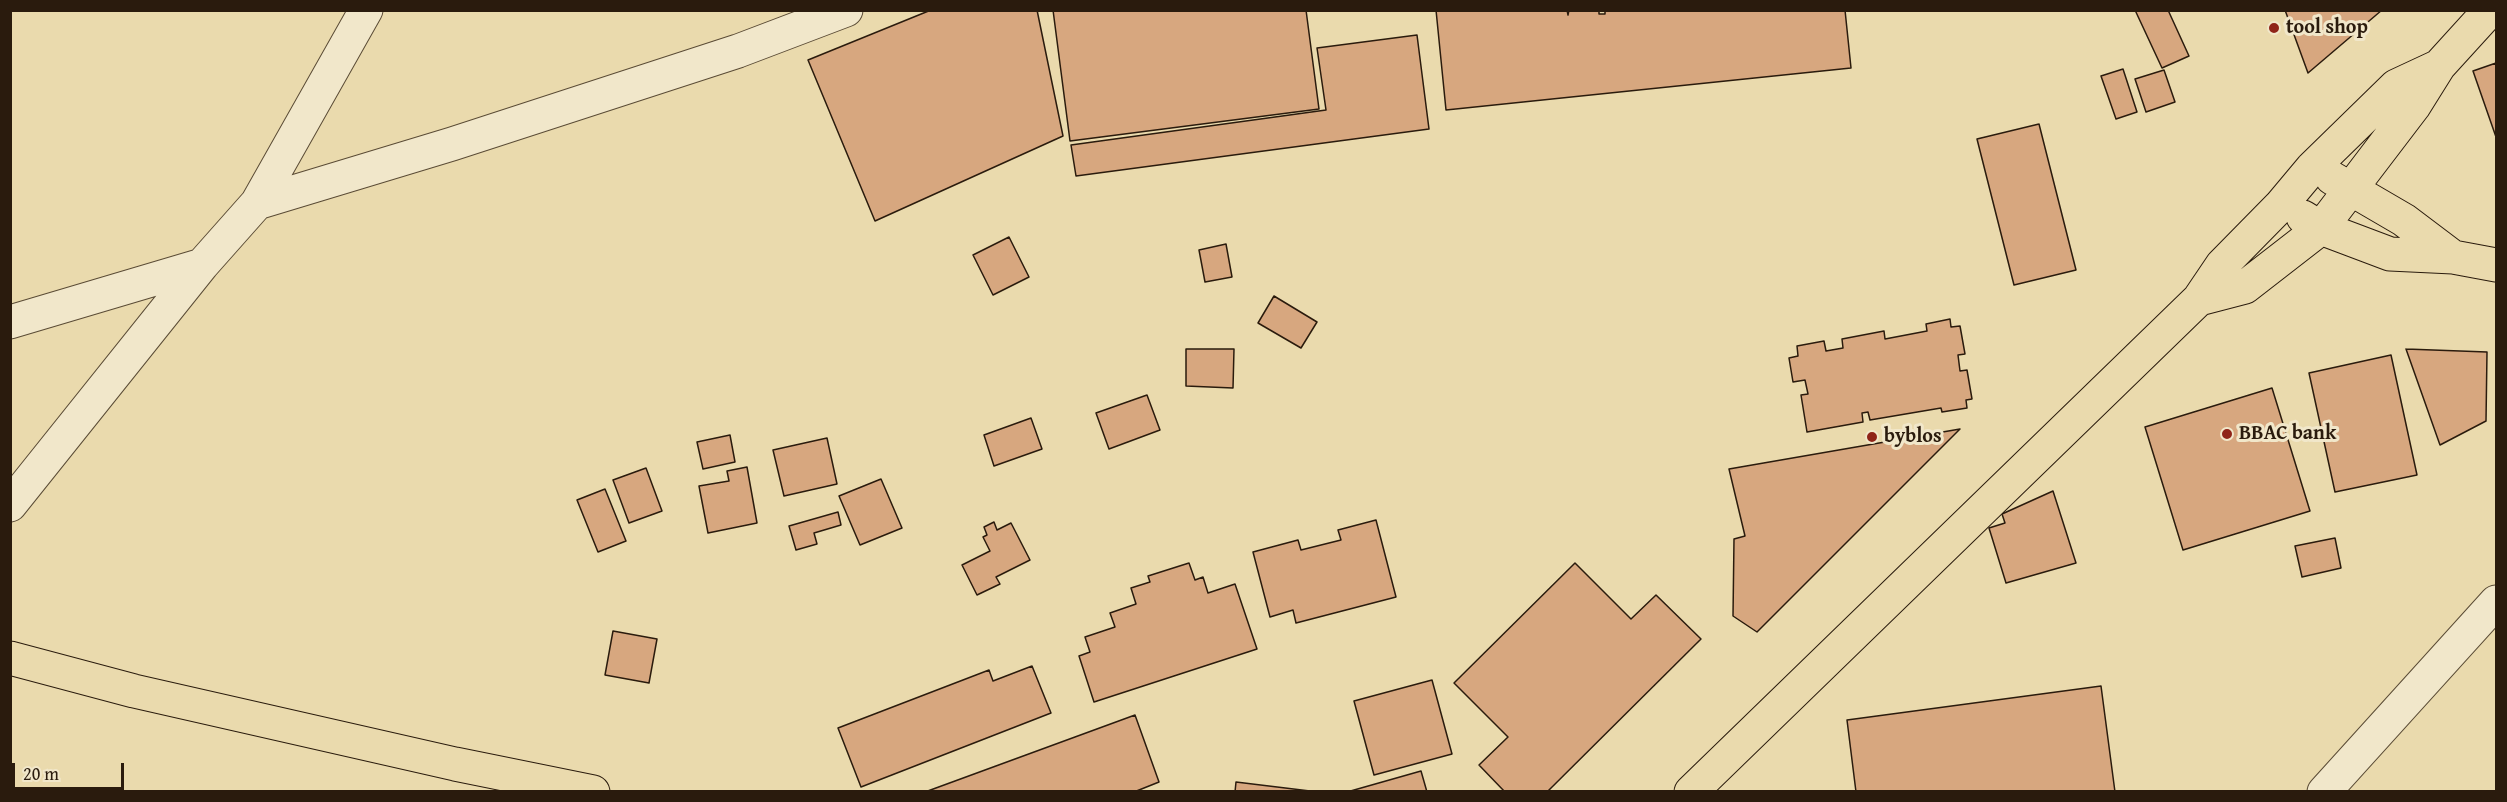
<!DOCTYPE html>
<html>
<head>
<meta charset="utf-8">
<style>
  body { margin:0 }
  #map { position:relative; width:2507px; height:802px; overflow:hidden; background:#eadaad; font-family:"Gentium Book Plus",serif }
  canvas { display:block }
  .frame { position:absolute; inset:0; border:12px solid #2a1b0d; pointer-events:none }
  .scale { position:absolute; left:12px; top:763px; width:112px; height:27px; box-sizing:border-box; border:3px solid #2a1b0d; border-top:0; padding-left:8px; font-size:18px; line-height:21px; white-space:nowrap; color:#2a1b0d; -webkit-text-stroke:4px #f1e7ca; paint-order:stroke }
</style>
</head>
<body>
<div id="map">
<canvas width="2507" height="802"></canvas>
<div class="frame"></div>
<div class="scale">20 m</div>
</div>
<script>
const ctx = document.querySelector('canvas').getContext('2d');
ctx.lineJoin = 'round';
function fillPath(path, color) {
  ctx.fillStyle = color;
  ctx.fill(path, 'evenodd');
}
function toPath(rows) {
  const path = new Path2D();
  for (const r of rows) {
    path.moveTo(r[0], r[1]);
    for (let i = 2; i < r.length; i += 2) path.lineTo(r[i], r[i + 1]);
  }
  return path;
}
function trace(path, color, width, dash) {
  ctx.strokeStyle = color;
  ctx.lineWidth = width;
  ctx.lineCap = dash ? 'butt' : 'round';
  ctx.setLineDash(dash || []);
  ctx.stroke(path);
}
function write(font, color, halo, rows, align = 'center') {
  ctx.font = font + ' "Gentium Book Plus",serif';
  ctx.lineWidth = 6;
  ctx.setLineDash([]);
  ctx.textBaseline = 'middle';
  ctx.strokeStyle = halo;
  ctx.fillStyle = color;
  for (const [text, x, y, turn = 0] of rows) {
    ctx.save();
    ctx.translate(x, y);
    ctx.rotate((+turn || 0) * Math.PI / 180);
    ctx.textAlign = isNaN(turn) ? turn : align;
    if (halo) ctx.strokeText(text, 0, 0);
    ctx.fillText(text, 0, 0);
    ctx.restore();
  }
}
const building = toPath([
  [931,10,1037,10,1063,136,875,221,808,60,931,10],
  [1053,10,1306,10,1319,109,1070,141,1053,10],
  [1436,10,1567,10,1568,15,1569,10,1599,10,1599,14,1605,14,1605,10,1845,10,1851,68,1446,110,1436,10],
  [2135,10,2168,10,2189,56,2162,68,2135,10],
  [2285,10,2382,10,2308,73,2285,10],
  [1417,35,1429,129,1076,176,1071,145,1326,110,1317,48,1417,35],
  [2496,63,2496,137,2473,71,2496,63],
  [2123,69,2137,112,2116,119,2101,76,2123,69],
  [2164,70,2175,102,2146,112,2135,79,2164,70],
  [2039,124,2076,270,2014,285,1977,139,2039,124],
  [1009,237,1029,277,993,295,973,255,1009,237],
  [1226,244,1232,277,1205,282,1199,250,1226,244],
  [1274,296,1317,322,1301,348,1258,323,1274,296],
  [1950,319,1951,327,1960,326,1965,354,1958,355,1960,371,1967,370,1972,399,1966,400,1967,408,1942,412,1941,408,1870,420,1868,412,1862,413,1863,422,1807,432,1801,395,1808,394,1805,380,1793,382,1789,358,1798,356,1797,346,1824,341,1826,351,1843,348,1842,339,1884,331,1885,339,1927,331,1926,324,1950,319],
  [1186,349,1234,349,1233,388,1186,386,1186,349],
  [2406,349,2487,352,2486,421,2440,445,2406,349],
  [2391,355,2417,475,2335,492,2309,373,2391,355],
  [2272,388,2310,511,2183,550,2145,427,2272,388],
  [1147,395,1160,430,1109,449,1096,413,1147,395],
  [1031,418,1042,449,994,466,984,435,1031,418],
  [1960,429,1757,632,1733,616,1734,539,1745,536,1729,469,1960,429],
  [730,435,735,462,703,469,697,442,730,435],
  [827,438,837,484,784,496,773,450,827,438],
  [747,467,757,523,708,533,699,486,729,481,727,471,747,467],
  [646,468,662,511,629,523,613,480,646,468],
  [881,479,902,528,860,545,839,496,881,479],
  [605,489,626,541,598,552,577,500,605,489],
  [2053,491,2076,563,2006,583,1989,528,2005,523,2002,514,2053,491],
  [838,512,841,525,814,533,817,544,796,550,789,526,838,512],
  [1376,520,1396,597,1296,623,1293,610,1270,617,1253,552,1298,540,1301,550,1341,540,1338,530,1376,520],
  [994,522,997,530,1011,523,1030,560,996,577,1000,584,977,595,962,565,990,551,983,537,987,535,984,527,994,522],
  [2335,538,2341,568,2302,577,2295,546,2335,538],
  [1189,563,1195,580,1203,577,1208,593,1235,584,1257,649,1094,702,1079,656,1090,652,1085,637,1115,627,1110,613,1136,604,1131,588,1150,582,1148,576,1189,563],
  [1575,563,1631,619,1656,595,1701,639,1547,792,1505,792,1479,765,1508,737,1454,683,1575,563],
  [613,631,657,639,649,683,605,675,613,631],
  [1032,666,1051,713,861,787,838,728,989,670,993,681,1032,666],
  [1432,680,1452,754,1374,775,1354,701,1432,680],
  [2101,686,2115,792,1856,792,1847,720,2101,686],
  [1135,715,1159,782,1134,792,925,792,1135,715],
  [1421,771,1427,792,1347,792,1421,771],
  [1236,782,1310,791,1310,792,1235,792,1236,782]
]);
fillPath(building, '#d7a77f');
trace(building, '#2a1b0d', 1.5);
const minor = toPath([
  [257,203,452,144,738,51,846,10],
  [10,322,202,265],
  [10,505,202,265,257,203,366,10],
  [2324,792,2496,602]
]);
const major = toPath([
  [2332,178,2404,220,2453,257],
  [2303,217,2321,228,2390,254,2453,257,2496,265],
  [2199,299,2245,287,2321,228,2414,106,2439,66,2490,10],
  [10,658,134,691,455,764,593,792],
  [1691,792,2199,299,2222,265,2281,205,2312,168,2396,86,2439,66]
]);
trace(minor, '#5a4b35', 35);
trace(major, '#2a1b0d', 35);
trace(minor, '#f1e7ca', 33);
trace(major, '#eadaad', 33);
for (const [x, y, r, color] of [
  [2274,28,6,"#8f2418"],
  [2227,434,6,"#8f2418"],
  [1872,437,6,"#8f2418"]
]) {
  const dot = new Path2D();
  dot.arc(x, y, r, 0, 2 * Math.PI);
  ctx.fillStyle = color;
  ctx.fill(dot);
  trace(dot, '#f1e7ca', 2);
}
write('bold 20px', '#2a1b0d', '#f1e7ca', [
  ["tool shop",2286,28],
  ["BBAC bank",2239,434],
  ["byblos",1884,437]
], 'left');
</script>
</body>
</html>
